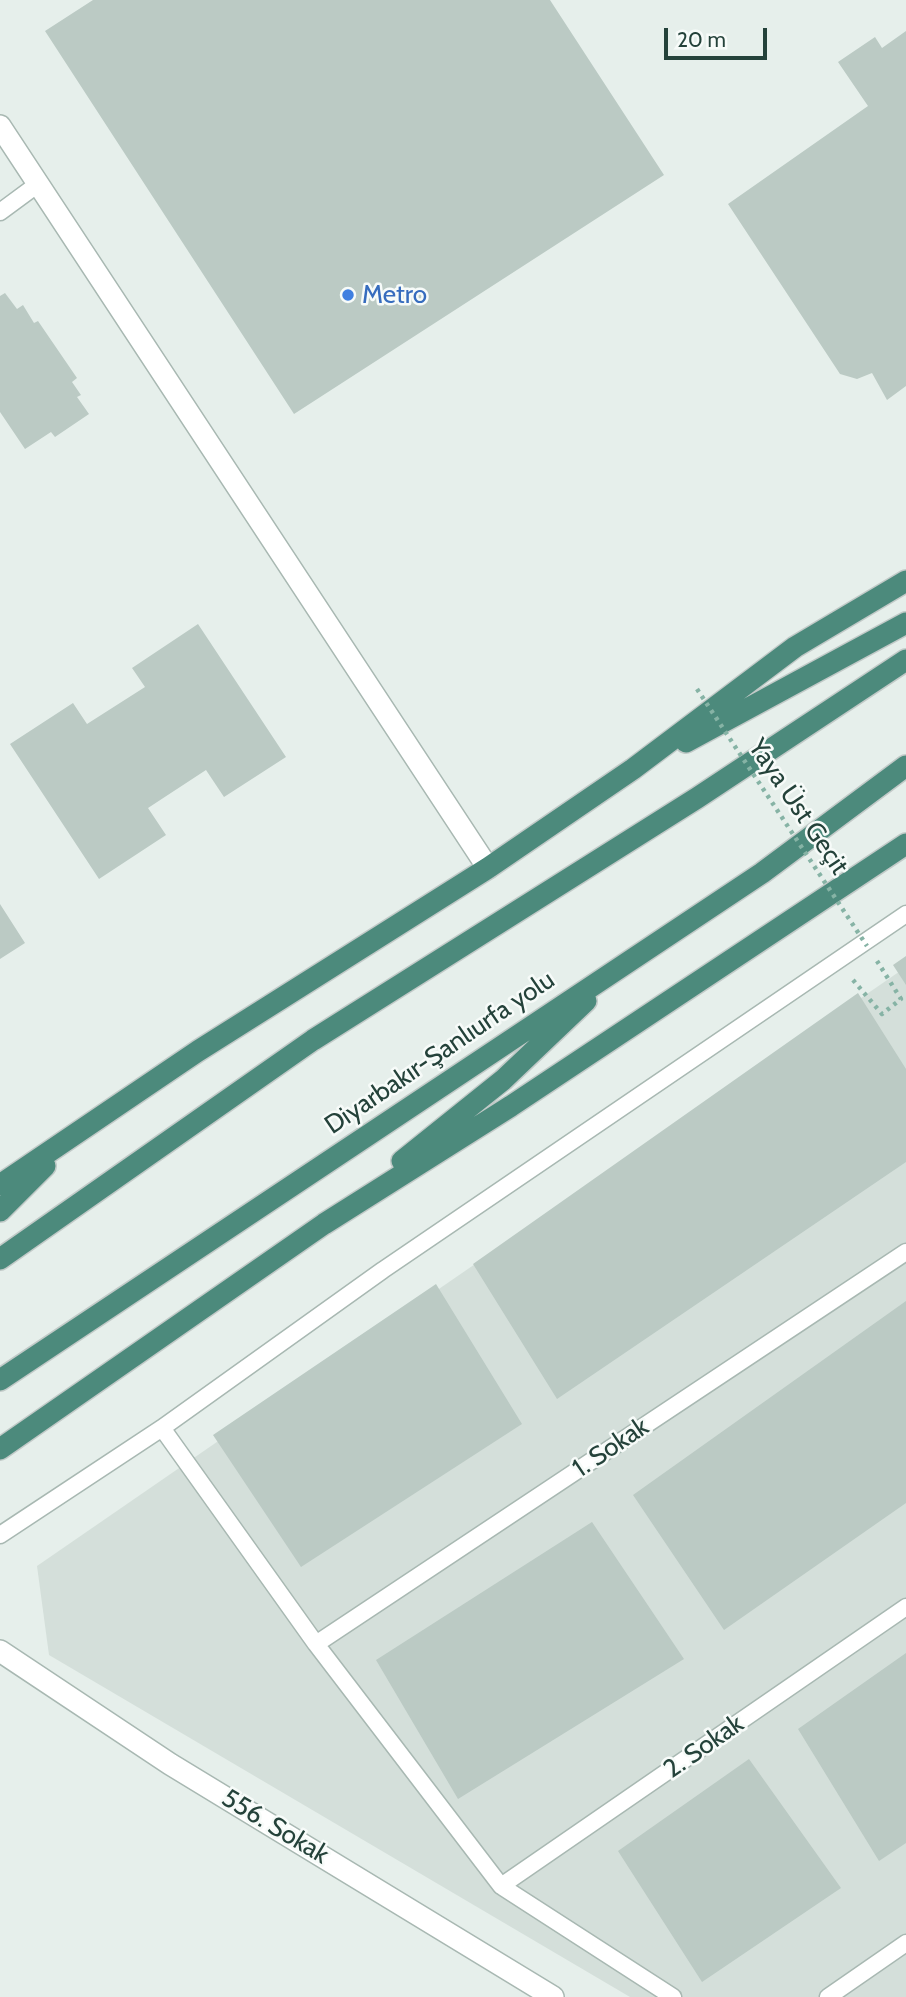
<!DOCTYPE html>
<html>
<head>
<meta charset="utf-8">
<style>
  body { margin:0 }
  #map { position:relative; width:906px; height:1997px; overflow:hidden; background:#e6efeb; font-family:Cabin,sans-serif }
  canvas { display:block }
  .scale { position:absolute; left:664px; top:28px; width:103px; height:32px; box-sizing:border-box; border:4px solid #24423a; border-top:0; padding-left:9px; font-size:21px; line-height:24px; white-space:nowrap; color:#24423a; -webkit-text-stroke:5px #f7fbf9; paint-order:stroke }
</style>
</head>
<body>
<div id="map">
<canvas width="906" height="1997"></canvas>
<div class="scale">20 m</div>
</div>
<script>
const ctx = document.querySelector('canvas').getContext('2d');
ctx.lineJoin = 'round';
function fillPath(path, color) {
  ctx.fillStyle = color;
  ctx.fill(path, 'evenodd');
}
function toPath(rows) {
  const path = new Path2D();
  for (const r of rows) {
    path.moveTo(r[0], r[1]);
    for (let i = 2; i < r.length; i += 2) path.lineTo(r[i], r[i + 1]);
  }
  return path;
}
function trace(path, color, width, dash) {
  ctx.strokeStyle = color;
  ctx.lineWidth = width;
  ctx.lineCap = dash ? 'butt' : 'round';
  ctx.setLineDash(dash || []);
  ctx.stroke(path);
}
function write(font, color, halo, rows, align = 'center') {
  ctx.font = font + ' Cabin,sans-serif';
  ctx.lineWidth = 5;
  ctx.setLineDash([]);
  ctx.textBaseline = 'middle';
  ctx.strokeStyle = halo;
  ctx.fillStyle = color;
  for (const [text, x, y, turn = 0] of rows) {
    ctx.save();
    ctx.translate(x, y);
    ctx.rotate((+turn || 0) * Math.PI / 180);
    ctx.textAlign = isNaN(turn) ? turn : align;
    if (halo) ctx.strokeText(text, 0, 0);
    ctx.fillText(text, 0, 0);
    ctx.restore();
  }
}
fillPath(toPath([
  [906,967,906,1997,630,1997,49,1655,37,1566]
]), '#d4dfda');
fillPath(toPath([
  [93,0,550,0,664,175,294,414,45,31],
  [906,31,906,386,887,400,872,373,857,379,840,374,728,204,868,106,838,62,875,37,882,48],
  [5,293,17,309,23,305,34,323,38,321,77,378,72,382,81,395,77,397,89,414,55,437,51,432,25,449,0,412,0,296],
  [198,624,286,757,224,797,206,770,148,808,166,835,99,879,10,744,73,703,87,724,145,687,132,668],
  [0,904,25,943,0,959],
  [906,956,906,985,893,965],
  [858,993,906,1069,906,1162,557,1399,473,1264],
  [436,1284,522,1424,301,1567,213,1435],
  [906,1301,906,1503,724,1630,633,1495],
  [592,1522,684,1659,458,1799,376,1660],
  [906,1653,906,1843,879,1861,798,1729],
  [749,1759,841,1888,702,1982,618,1851]
]), '#bbcac4');
const service = toPath([
  [0,212,38,184],
  [162,1428,316,1644,501,1886,673,1997],
  [0,1535,162,1428,383,1270,906,914],
  [316,1644,906,1252],
  [501,1886,906,1607],
  [828,1997,906,1943]
]);
const minor = toPath([
  [0,126,488,868],
  [0,1651,170,1764,553,1997]
]);
const trunk = toPath([
  [686,742,906,623],
  [402,1161,503,1080,586,1001],
  [0,1185,198,1051,488,868,633,769,795,647,906,581],
  [0,1211,45,1166],
  [0,1259,313,1040,697,798,906,660],
  [0,1380,762,873,906,766],
  [0,1449,324,1224,511,1106,906,844]
]);
trace(service, '#a8b8b2', 19);
trace(minor, '#a8b8b2', 24);
trace(trunk, '#c2cac8', 24);
trace(toPath([
  [853,980,882,1014,901,999,877,961]
]), '#86b3a5', 4.5, [3.5, 5]);
trace(service, '#fff', 16);
trace(minor, '#fff', 21);
trace(trunk, '#4c8a7c', 21);
trace(toPath([
  [697,689,867,946]
]), '#86b3a5', 4.5, [3.5, 5]);
for (const [x, y, r, color] of [
  [348,295,7,"#3f7fe0"]
]) {
  const dot = new Path2D();
  dot.arc(x, y, r, 0, 2 * Math.PI);
  ctx.fillStyle = color;
  ctx.fill(dot);
  trace(dot, '#f7fbf9', 2.5);
}
write('26px', '#366cbe', '#f7fbf9', [
  ["Metro",362,295]
], 'left');
write('26px', '#24423a', '#f7fbf9', [
  ["Yaya Üst Geçit",798,807,56],
  ["Diyarbakır-Şanlıurfa yolu",440,1053,-34],
  ["1. Sokak",611,1448,-34],
  ["2. Sokak",704,1747,-35],
  ["556. Sokak",275,1827,31]
]);
</script>
</body>
</html>
